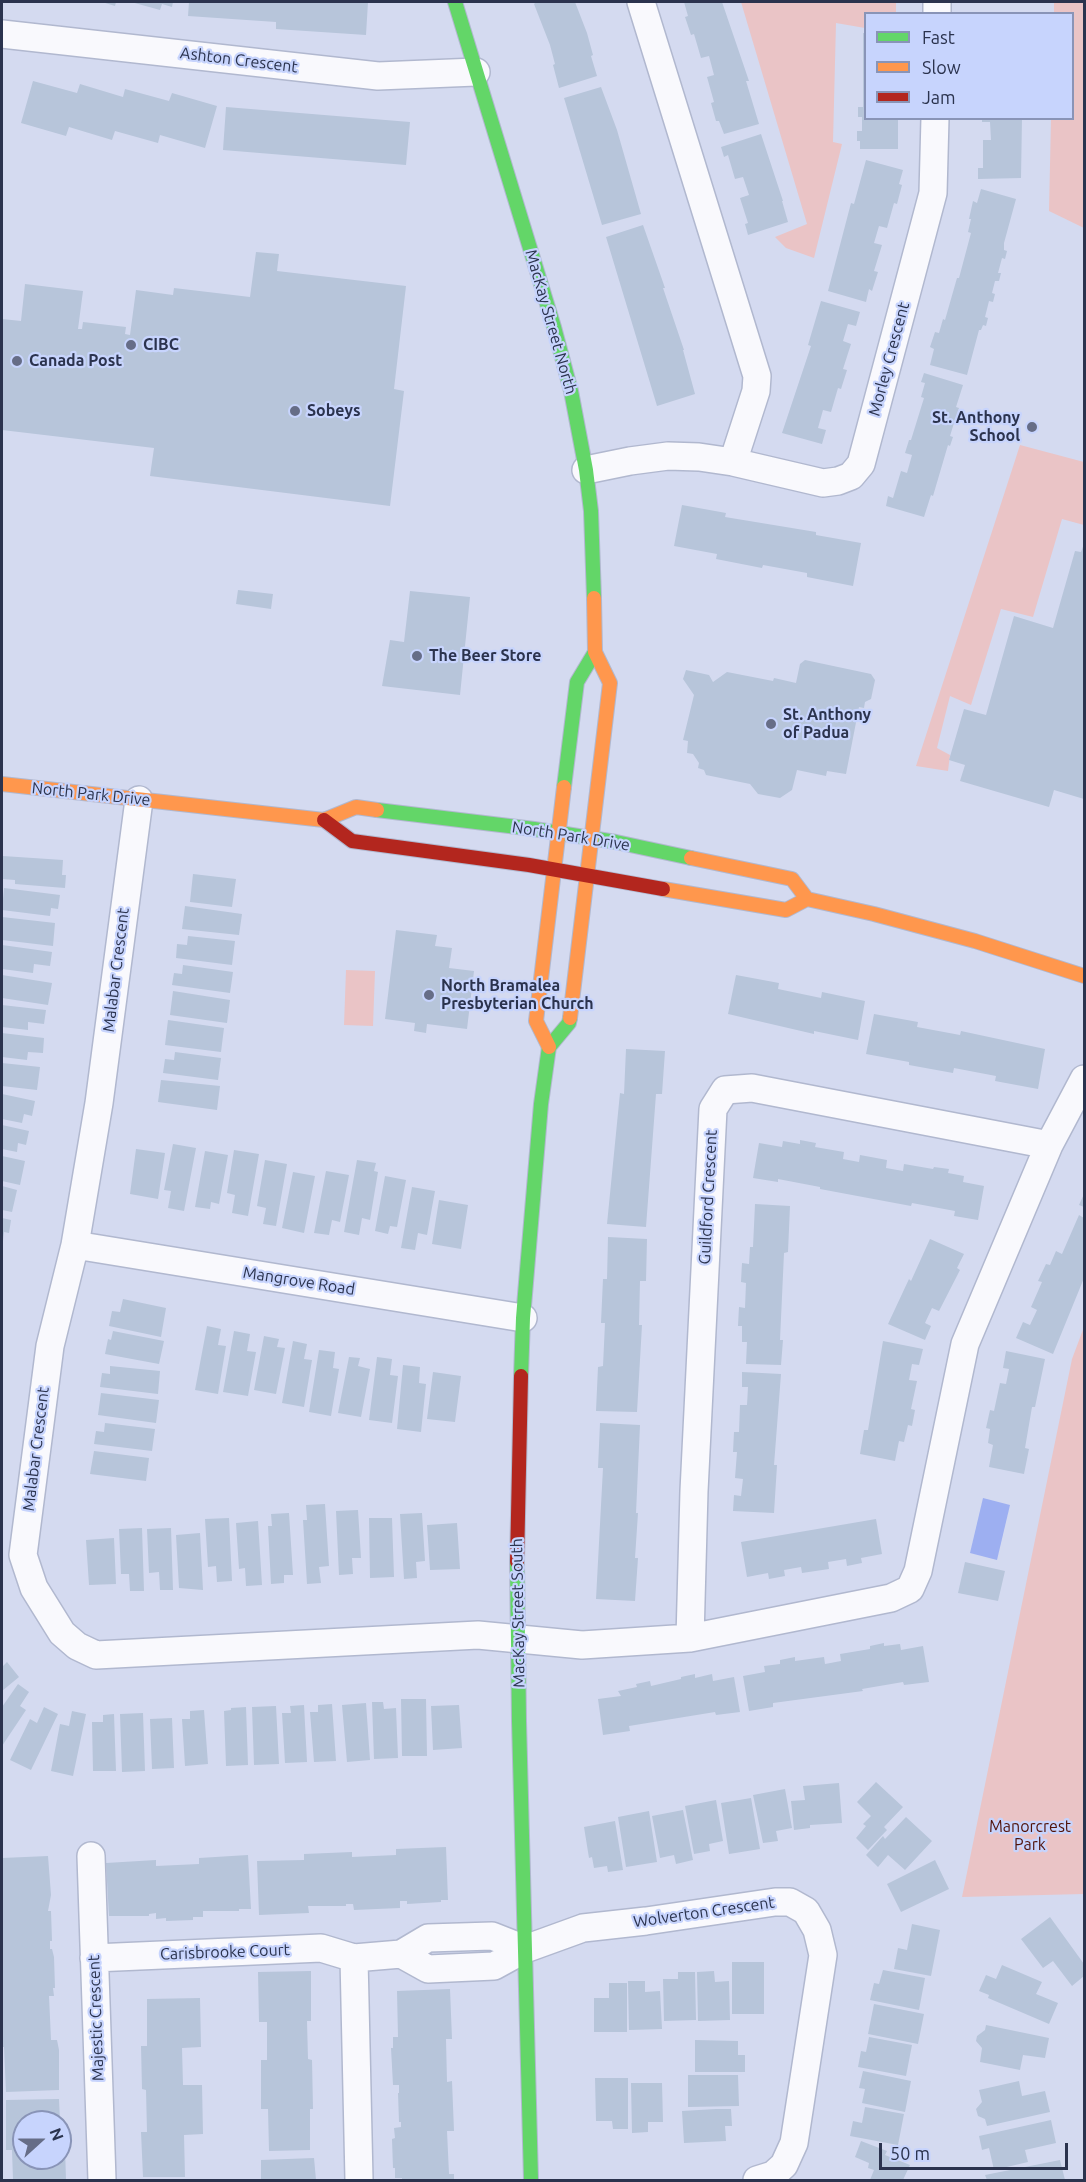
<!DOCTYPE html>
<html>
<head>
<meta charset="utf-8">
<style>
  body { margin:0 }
  #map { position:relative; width:1086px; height:2182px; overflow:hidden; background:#d4daf0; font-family:Ubuntu,sans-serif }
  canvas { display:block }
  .frame { position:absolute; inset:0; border:3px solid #2b334e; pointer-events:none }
  .legend { position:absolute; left:864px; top:12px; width:210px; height:108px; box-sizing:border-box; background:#c7d4fd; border:2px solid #8994b7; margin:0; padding:8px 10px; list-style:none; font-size:18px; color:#2b334e }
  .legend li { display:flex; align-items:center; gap:12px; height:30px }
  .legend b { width:30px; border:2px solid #8994b7 }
  .north { position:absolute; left:12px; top:2110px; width:60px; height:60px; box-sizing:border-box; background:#c7d4fd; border:2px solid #8994b7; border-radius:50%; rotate:69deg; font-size:16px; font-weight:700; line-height:24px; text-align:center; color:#2b334e }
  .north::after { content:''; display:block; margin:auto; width:21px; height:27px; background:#666d87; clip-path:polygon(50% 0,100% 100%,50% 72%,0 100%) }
  .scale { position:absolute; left:879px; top:2143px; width:189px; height:27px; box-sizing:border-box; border:3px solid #2b334e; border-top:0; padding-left:8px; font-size:18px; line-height:21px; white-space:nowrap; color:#2b334e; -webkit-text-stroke:4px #c7d4fd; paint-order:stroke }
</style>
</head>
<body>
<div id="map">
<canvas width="1086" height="2182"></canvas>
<div class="frame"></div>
<ul class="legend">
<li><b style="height:8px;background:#63d668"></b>Fast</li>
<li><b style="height:8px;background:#ff974d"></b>Slow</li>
<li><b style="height:8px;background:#b3261e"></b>Jam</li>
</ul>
<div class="north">N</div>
<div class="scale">50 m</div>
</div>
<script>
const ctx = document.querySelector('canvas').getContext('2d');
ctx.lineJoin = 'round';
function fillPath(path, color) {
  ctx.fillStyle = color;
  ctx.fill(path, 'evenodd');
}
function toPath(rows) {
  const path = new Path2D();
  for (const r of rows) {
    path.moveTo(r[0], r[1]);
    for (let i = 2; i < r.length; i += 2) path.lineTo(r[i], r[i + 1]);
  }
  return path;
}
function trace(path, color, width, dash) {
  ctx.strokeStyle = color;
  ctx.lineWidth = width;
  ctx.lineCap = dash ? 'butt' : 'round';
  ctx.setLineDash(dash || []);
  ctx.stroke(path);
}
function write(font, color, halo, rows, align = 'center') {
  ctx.font = font + ' Ubuntu,sans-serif';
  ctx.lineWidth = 4.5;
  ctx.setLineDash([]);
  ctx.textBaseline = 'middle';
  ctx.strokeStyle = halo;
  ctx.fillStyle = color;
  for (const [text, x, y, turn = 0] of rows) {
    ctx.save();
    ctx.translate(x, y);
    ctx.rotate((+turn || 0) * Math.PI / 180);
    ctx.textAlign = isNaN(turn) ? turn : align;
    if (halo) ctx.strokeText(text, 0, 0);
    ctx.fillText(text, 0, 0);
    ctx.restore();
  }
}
fillPath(toPath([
  [741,2,896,2,896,13,866,14,865,28,836,23,833,142,842,144,814,258,786,248,775,237,807,224],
  [1054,2,1084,2,1084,228,1049,211,1051,119,1072,118,1072,14,1054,13],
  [1020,445,1084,462,1084,525,1062,519,1033,617,1001,609,971,705,950,696,937,748,950,755,948,771,916,766],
  [346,970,375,971,373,1026,344,1025],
  [1084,1327,1084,1894,962,1897,1072,1359]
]), '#eac4c6');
fillPath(toPath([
  [983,1498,1010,1505,997,1560,970,1553]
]), '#9daff1');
fillPath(toPath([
  [102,2,116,2,115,6],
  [131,2,173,2,172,7,162,4,160,10],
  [189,2,368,2,366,35,276,29,276,22,188,16],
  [536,2,575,2,587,33,593,55,591,56,597,76,559,88,553,65,555,64,550,45,534,4],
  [684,2,722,2,749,81,746,81,759,124,724,134,719,121,716,121,711,103,714,102,707,77,714,75,709,56,701,58,694,34,691,35,685,17,688,16],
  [863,33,866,33,866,118,898,118,898,149,860,149,860,141,857,141,857,131,862,131,862,117,858,117,858,107,863,107],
  [33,81,77,93,80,84,123,97,125,89,169,101,172,93,217,106,205,148,160,135,158,143,115,131,112,140,69,127,66,136,21,123],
  [601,87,617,130,641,214,602,225,564,98],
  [226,107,410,122,406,165,223,150],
  [982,118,1022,118,1021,178,978,179,978,168,983,168,983,140,991,140,990,122,982,122],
  [761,134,783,201,782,201,788,222,748,235,745,224,748,223,740,198,749,195,743,177,735,179,728,155,724,157,721,147],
  [866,160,903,170,899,184,902,185,897,204,894,203,887,228,879,226,874,243,882,245,874,271,878,272,872,291,869,289,866,302,828,291,851,203,854,204],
  [981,189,1016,199,1004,243,1004,250,1007,251,1005,259,1002,258,998,273,1001,273,999,281,995,281,992,293,995,294,993,302,989,301,985,317,988,318,986,326,983,325,981,330,979,330,967,375,930,365,934,349,930,347,935,332,939,333,943,319,945,320,957,278,959,278,971,233,968,232,971,219,969,219,973,201,977,203],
  [643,225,665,288,663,288,684,350,683,350,695,394,657,406,606,237],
  [256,252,279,254,277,271,406,286,394,389,404,391,390,506,150,476,154,448,2,430,2,319,21,321,25,284,83,291,78,329,82,329,83,322,126,327,125,334,130,335,136,290,173,295,174,288,250,297],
  [821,301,860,312,856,326,848,324,843,341,851,344,843,369,847,370,841,389,838,388,831,412,823,410,818,428,826,430,822,444,782,433,811,346,808,345],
  [924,373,963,385,956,407,959,408,957,414,959,415,957,424,954,423,950,436,953,437,950,446,948,445,933,496,931,495,924,517,886,506,888,496,893,498,901,471,907,473,912,455,905,453,909,440,911,440,924,398,921,397,925,383,921,382],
  [682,505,726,513,725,517,816,532,816,535,861,543,853,586,807,577,807,573,763,565,762,568,716,559,717,554,674,546],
  [1084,544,1084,799,1054,790,1049,807,960,781,965,765,949,760,964,709,986,715,1014,616,1053,628,1075,551,1081,552],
  [238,590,273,594,271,609,236,604],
  [410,591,470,597,460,695,382,686,390,640,404,642],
  [805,660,871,674,875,680,871,699,865,702,864,708,859,707,846,774,827,771,826,776,797,770,792,790,780,798,758,794,750,784,706,775,704,770,698,768,699,763,693,754,687,753,688,741,683,740,694,695,683,679,686,670,709,675,713,682,727,672,773,681,774,678,796,683,800,664],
  [3,856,63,860,62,875,66,875,65,888,15,884,15,880,2,879],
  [193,874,236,879,232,907,190,902],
  [4,888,60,895,58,909,51,908,50,916,2,910],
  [185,906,242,914,239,935,182,929],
  [2,917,55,923,53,946,2,940],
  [396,930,437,935,435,946,452,948,449,968,474,971,467,1029,427,1024,426,1033,414,1031,415,1023,385,1019],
  [188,936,235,941,232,965,176,958,177,944,187,945],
  [2,945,52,952,50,966,34,964,33,973,2,969],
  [183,965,233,972,230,993,172,985,174,973,182,974],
  [2,975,52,983,48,1005,2,998],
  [736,975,779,983,778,989,821,998,822,992,865,1001,858,1040,814,1031,814,1034,728,1014],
  [173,991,230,1000,227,1023,170,1015],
  [2,1005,46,1010,44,1024,28,1022,28,1030,2,1027],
  [874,1014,918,1022,917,1027,960,1035,961,1031,1045,1049,1038,1089,995,1081,996,1076,954,1068,953,1073,909,1065,909,1062,866,1054],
  [168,1020,224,1028,221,1052,165,1045],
  [2,1033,44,1038,43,1053,28,1052,27,1060,2,1057],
  [626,1049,665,1051,662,1094,656,1094,646,1227,607,1224,620,1093,624,1094],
  [175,1052,221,1058,218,1080,163,1073,165,1059,174,1060],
  [2,1063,40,1067,37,1090,2,1086],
  [161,1080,220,1086,217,1110,158,1102],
  [2,1094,35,1101,32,1116,24,1114,22,1123,2,1119],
  [2,1125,29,1131,26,1145,18,1143,17,1152,2,1149],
  [800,1140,816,1143,815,1147,844,1152,843,1159,859,1162,860,1155,887,1160,886,1168,903,1171,904,1164,933,1169,934,1167,949,1169,948,1173,964,1176,963,1182,984,1186,978,1220,954,1216,955,1211,912,1203,911,1206,820,1189,820,1187,778,1179,778,1182,753,1178,759,1143,782,1147,783,1141,800,1144],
  [173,1144,196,1148,184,1211,168,1208,171,1191,164,1190],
  [136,1149,165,1153,158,1199,130,1194],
  [234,1150,259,1154,248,1216,232,1213,235,1195,227,1193],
  [205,1151,228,1155,219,1204,211,1202,210,1209,195,1207],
  [2,1156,25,1161,20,1185,2,1181],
  [265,1160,287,1164,276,1226,263,1224,266,1208,257,1206],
  [357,1160,376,1163,374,1171,378,1172,370,1220,362,1218,359,1235,344,1232],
  [326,1171,349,1175,340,1222,332,1220,329,1235,314,1233],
  [293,1172,315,1176,304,1233,282,1228],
  [385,1176,406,1180,397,1227,390,1226,388,1234,375,1231],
  [2,1186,17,1190,12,1212,2,1210],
  [412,1187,435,1191,427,1235,418,1233,415,1250,401,1248],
  [1084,1194,1084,1207,1079,1205],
  [439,1200,468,1205,461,1249,432,1244],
  [755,1204,790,1206,788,1252,784,1253,780,1340,783,1340,781,1365,746,1364,747,1342,742,1342,742,1326,738,1326,739,1307,745,1308,746,1283,741,1282,742,1263,749,1264,750,1247,753,1247],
  [1079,1215,1084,1218,1084,1278,1053,1354,1016,1338,1023,1322,1030,1325,1037,1310,1031,1307,1042,1282,1038,1281,1046,1264,1050,1265,1056,1251,1062,1254],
  [2,1218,11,1220,9,1233,4,1232,3,1241],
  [608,1237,647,1239,646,1281,640,1281,639,1325,642,1325,637,1412,596,1411,598,1367,603,1366,605,1323,601,1323,603,1279,607,1279],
  [930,1239,964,1254,957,1268,960,1270,939,1311,932,1308,925,1323,931,1326,925,1340,888,1324,909,1279,911,1281],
  [123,1299,166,1308,161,1337,109,1326,112,1311,120,1312],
  [207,1326,221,1329,218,1345,226,1346,218,1394,195,1390],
  [113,1331,164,1341,159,1364,105,1354,108,1339,111,1340],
  [234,1331,250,1334,247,1351,256,1352,248,1396,223,1392],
  [264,1336,279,1339,277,1347,285,1348,276,1394,254,1390],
  [293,1341,307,1344,304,1359,312,1360,304,1407,282,1403],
  [883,1341,923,1349,919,1365,912,1364,909,1380,917,1381,911,1409,915,1410,912,1426,908,1425,904,1442,899,1441,895,1461,860,1454,864,1430,868,1430],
  [319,1350,335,1352,333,1368,339,1369,331,1416,309,1412],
  [1006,1351,1045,1359,1035,1407,1032,1407,1025,1448,1029,1449,1024,1474,989,1467,993,1445,988,1443,990,1429,986,1428,990,1410,994,1411,1000,1383,1006,1384,1009,1369,1003,1368],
  [349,1357,360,1358,358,1366,370,1369,361,1417,338,1413],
  [377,1357,392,1359,390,1375,398,1376,392,1423,369,1420],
  [403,1365,420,1367,419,1383,426,1384,421,1432,397,1429],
  [110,1366,160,1371,158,1394,100,1387,102,1373,110,1374],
  [433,1372,461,1376,455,1422,427,1419],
  [742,1372,781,1374,774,1465,777,1465,774,1513,733,1511,734,1495,741,1496,743,1479,735,1478,737,1452,733,1452,734,1432,739,1432,740,1405,747,1405,748,1387,742,1387],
  [101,1393,159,1400,156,1423,98,1415],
  [105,1423,155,1429,152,1451,94,1444,96,1431,104,1432],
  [600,1423,640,1425,636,1513,638,1513,635,1558,638,1558,635,1601,596,1599,603,1468,598,1468],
  [94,1451,149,1458,146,1481,90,1474],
  [325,1504,329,1566,319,1567,321,1583,307,1584,303,1520,307,1520,306,1505],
  [358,1510,361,1558,352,1558,353,1574,339,1575,336,1511],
  [289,1513,293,1575,284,1575,284,1583,271,1584,268,1526,272,1526,271,1514],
  [422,1513,425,1561,416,1562,417,1578,404,1579,400,1514],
  [229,1518,232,1581,217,1582,216,1566,208,1567,205,1519],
  [369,1518,392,1518,394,1577,370,1578],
  [876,1519,882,1554,861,1558,862,1563,847,1566,846,1559,828,1562,829,1569,802,1573,801,1567,784,1570,785,1576,769,1579,768,1573,747,1577,741,1542],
  [258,1521,262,1585,246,1586,245,1568,239,1569,236,1523],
  [457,1523,460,1569,430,1570,427,1525],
  [142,1528,144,1591,130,1591,129,1574,121,1574,119,1529],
  [171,1528,173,1590,160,1590,159,1572,149,1573,147,1529],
  [200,1533,203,1590,179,1588,176,1535],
  [114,1538,116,1584,89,1585,86,1540],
  [965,1562,1005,1571,998,1601,958,1593],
  [884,1643,884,1646,900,1644,901,1650,923,1646,929,1682,904,1685,903,1682,862,1689,863,1691,773,1703,773,1707,749,1711,743,1676,765,1672,764,1666,780,1664,780,1660,795,1657,795,1661,824,1657,825,1664,841,1661,840,1654,870,1649,870,1646],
  [7,1662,19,1677,2,1691,2,1667],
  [695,1674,695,1678,712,1674,713,1681,734,1677,740,1712,716,1715,715,1712,629,1726,630,1731,603,1735,598,1699,621,1696,618,1691,637,1687,636,1684,650,1681,651,1686,681,1679,681,1677],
  [18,1684,29,1692,20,1706,26,1710,2,1746,2,1707],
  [401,1699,426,1699,427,1756,402,1756],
  [372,1702,383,1702,384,1709,396,1708,398,1758,374,1759],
  [366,1703,370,1760,347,1762,342,1705],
  [332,1704,336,1761,314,1762,310,1712,318,1712,318,1705],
  [304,1705,307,1762,285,1763,282,1713,291,1713,290,1706],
  [459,1705,462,1748,433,1750,431,1706],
  [276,1706,279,1764,254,1765,252,1707],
  [44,1707,58,1714,31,1770,10,1760,30,1719,37,1723],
  [246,1707,248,1765,226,1766,224,1711,231,1710,231,1708],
  [204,1710,208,1764,185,1766,182,1719,190,1719,190,1711],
  [72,1711,86,1714,73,1776,51,1771,60,1724,69,1726],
  [143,1713,145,1771,122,1772,120,1714],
  [114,1714,116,1771,93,1771,92,1722,103,1722,103,1715],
  [172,1718,174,1768,152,1769,150,1719],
  [876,1782,903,1807,884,1827,887,1830,868,1850,856,1838,866,1826,863,1824,871,1816,857,1802],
  [839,1783,842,1823,810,1825,810,1828,794,1830,791,1801,805,1800,803,1786],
  [785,1789,792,1828,776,1831,778,1841,763,1843,753,1795],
  [751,1798,760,1849,729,1854,721,1803],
  [716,1800,723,1841,709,1844,710,1851,694,1854,685,1806],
  [683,1810,693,1860,676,1864,674,1855,660,1858,652,1816],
  [649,1811,657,1862,626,1867,618,1817],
  [906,1817,932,1841,905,1870,888,1855,878,1867,866,1855,883,1836,885,1839],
  [615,1821,623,1870,608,1872,607,1866,594,1868,592,1857,589,1858,584,1827],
  [446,1847,448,1900,441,1900,441,1902,407,1904,407,1901,400,1901,400,1908,354,1910,353,1904,346,1904,346,1906,308,1906,309,1913,259,1915,257,1861,304,1860,304,1854,352,1852,352,1857,396,1855,396,1849],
  [248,1855,251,1909,239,1909,239,1911,203,1911,203,1917,193,1917,193,1920,166,1921,166,1918,156,1919,156,1913,149,1914,149,1916,109,1916,106,1863,156,1860,156,1866,199,1864,199,1858],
  [48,1856,51,1895,48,1911,51,1911,52,1941,50,1941,50,1949,52,1949,54,1957,55,1988,53,1988,54,1996,49,1996,51,2040,57,2040,59,2050,59,2090,6,2092,4,2047,2,2047,2,1858],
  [935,1860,949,1889,901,1912,887,1884],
  [1050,1917,1084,1964,1084,1976,1072,1986,1053,1961,1043,1968,1021,1939],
  [912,1924,940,1930,931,1976,894,1969,898,1948,907,1950],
  [732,1962,764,1962,764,2014,732,2014],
  [1002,1965,1042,1982,1036,1994,1058,2003,1049,2024,988,1998,989,1995,979,1991,986,1975,996,1979],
  [883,1970,925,1978,919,2010,870,2000,874,1983,879,1984],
  [311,1971,311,2021,307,2021,308,2059,312,2060,313,2109,310,2109,310,2150,269,2151,268,2109,261,2109,261,2060,267,2060,267,2022,259,2022,258,1972],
  [714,1971,715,1982,729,1981,730,2020,698,2021,697,1972],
  [678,1972,695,1972,696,2020,664,2021,663,1979,678,1979],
  [628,1981,645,1981,645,1992,660,1991,662,2029,629,2030],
  [609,1983,627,1983,627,2032,594,2032,594,1998,609,1998],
  [450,1989,452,2039,446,2039,447,2082,452,2081,454,2131,447,2131,449,2174,454,2174,454,2180,402,2180,402,2178,395,2178,395,2168,393,2168,392,2139,395,2138,394,2128,401,2127,401,2122,399,2122,398,2093,399,2093,399,2085,393,2085,391,2048,393,2048,393,2037,398,2037,397,1991],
  [200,1998,201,2047,182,2048,183,2085,202,2085,203,2134,184,2135,185,2177,143,2177,141,2132,147,2132,146,2090,142,2089,141,2046,147,2046,147,1999],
  [874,2004,924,2014,918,2044,868,2034],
  [986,2025,1049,2038,1045,2058,1023,2055,1020,2070,980,2062,982,2048,976,2041,977,2036,985,2030],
  [869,2037,912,2045,906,2076,858,2067,861,2051,866,2052],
  [695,2040,738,2041,738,2055,745,2055,745,2072,695,2072],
  [863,2071,911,2081,905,2112,862,2103,865,2089,859,2088],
  [688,2075,738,2075,739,2106,688,2107],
  [595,2078,628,2078,628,2129,613,2129,612,2121,596,2121],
  [1019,2081,1022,2096,1045,2091,1050,2112,987,2126,985,2119,978,2116,976,2109,982,2102,979,2090],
  [631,2083,662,2083,663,2122,648,2122,648,2132,632,2133],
  [59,2099,60,2122,24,2122,24,2158,60,2158,60,2147,65,2147,66,2180,13,2180,12,2150,6,2150,6,2100],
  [865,2107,904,2114,898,2145,850,2136,853,2121,862,2123],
  [716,2109,731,2109,732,2126,725,2126,726,2141,684,2143,682,2111],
  [1051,2120,1056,2143,1025,2150,1028,2162,994,2170,989,2148,982,2150,979,2136],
  [861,2141,887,2151,885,2155,910,2165,903,2180,870,2180,874,2170,868,2168,869,2163,855,2157],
  [314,2158,316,2180,261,2180,261,2160],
  [1060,2160,1065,2180,987,2180,985,2175]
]), '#b7c5da');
const street = toPath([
  [641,2,757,376,756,391,733,462],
  [937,14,937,2],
  [2,34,378,76,476,72],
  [586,470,630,461,668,456,699,457,733,462,823,483,838,481,851,476,861,464,933,193,935,118],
  [139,800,99,1103,75,1245,50,1346,23,1555,34,1588,62,1633,77,1646,96,1655,478,1635,582,1645,690,1638,891,1598,910,1589,918,1571,965,1344,1049,1145,1084,1079],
  [75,1245,523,1318],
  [690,1638,694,1491,713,1109,725,1090,752,1088,1049,1145],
  [91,1856,102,2180],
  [401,1954,428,1969,494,1966,525,1949,583,1928,646,1921,775,1902,790,1902,806,1911,817,1930,823,1955,794,2143,784,2165,773,2175,757,2180],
  [94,1958,321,1948,354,1958,401,1954,428,1938,492,1936,525,1949],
  [354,1958,359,2180]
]);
const fast = toPath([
  [455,2,554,327,571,391,586,470,591,511,594,598],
  [564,787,577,682,595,652],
  [377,810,534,829,616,842,691,858],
  [521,1376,523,1318,541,1104,549,1047,569,1023,570,1018],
  [517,1562,519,1721,531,2180]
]);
const slow = toPath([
  [2,784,324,820,356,807,377,810],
  [691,858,792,879,807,899],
  [663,889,786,910,807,899,874,914,975,941,1084,976],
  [570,1018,610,683,595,652,594,598],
  [549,1047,536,1021,564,787]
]);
const jam = toPath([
  [324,820,352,841,529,865,663,889],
  [517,1562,521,1376]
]);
trace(street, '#b1b8cf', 30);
trace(fast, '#b1b8cf', 16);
trace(slow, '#b1b8cf', 16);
trace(jam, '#b1b8cf', 16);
trace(street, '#f9f9fd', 27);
trace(fast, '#63d668', 14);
trace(slow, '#ff974d', 14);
trace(jam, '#b3261e', 14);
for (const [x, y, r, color] of [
  [131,345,6,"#666d87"],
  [17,361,6,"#666d87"],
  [295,411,6,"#666d87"],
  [1032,427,6,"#666d87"],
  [417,656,6,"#666d87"],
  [771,724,6,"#666d87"],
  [429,995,6,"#666d87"]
]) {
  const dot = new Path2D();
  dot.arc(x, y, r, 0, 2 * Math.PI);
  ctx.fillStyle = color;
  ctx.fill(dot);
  trace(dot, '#c7d4fd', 2);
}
write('16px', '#2b334e', '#c7d4fd', [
  ["Ashton Crescent",239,60,7],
  ["MacKay Street North",551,322,74],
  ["Morley Crescent",889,359,-75],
  ["North Park Drive",91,794,6],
  ["North Park Drive",571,836,9],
  ["Malabar Crescent",116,970,-83],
  ["Guildford Crescent",708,1197,-87],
  ["Mangrove Road",299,1281,9],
  ["Malabar Crescent",36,1449,-83],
  ["MacKay Street South",518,1613,-91],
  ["Wolverton Crescent",704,1912,-8],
  ["Carisbrooke Court",225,1952,-2],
  ["Majestic Crescent",96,2018,-92]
]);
write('bold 16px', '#2b334e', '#c7d4fd', [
  ["CIBC",143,345],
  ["Canada Post",29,361],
  ["Sobeys",307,411],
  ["St. Anthony",1020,418,"right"],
  ["School",1020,436,"right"],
  ["The Beer Store",429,656],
  ["St. Anthony",783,715],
  ["of Padua",783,733],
  ["North Bramalea",441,986],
  ["Presbyterian Church",441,1004]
], 'left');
write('16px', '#511209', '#c7d4fd', [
  ["Manorcrest",1030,1827],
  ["Park",1030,1845]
]);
</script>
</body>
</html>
